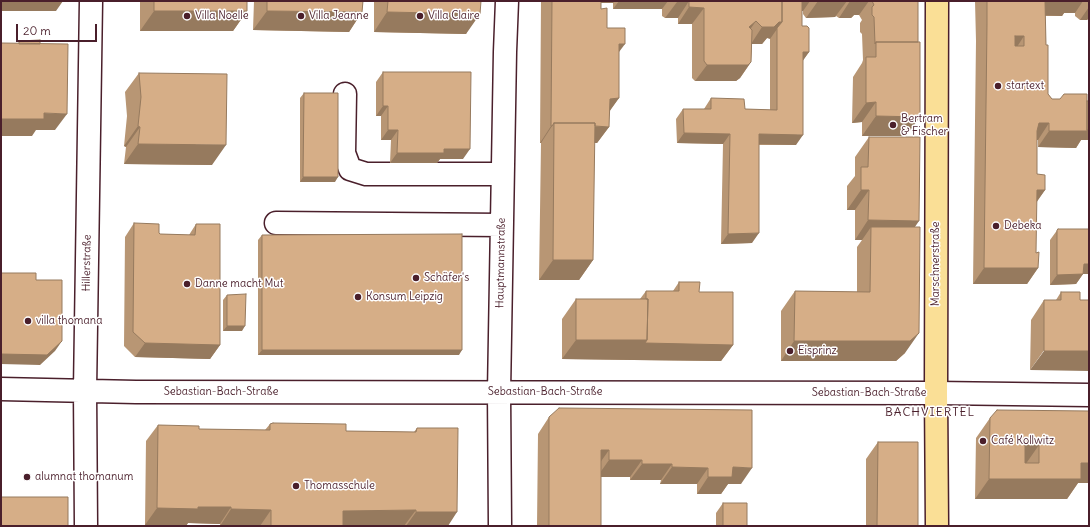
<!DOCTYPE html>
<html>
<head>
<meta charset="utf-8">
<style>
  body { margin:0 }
  #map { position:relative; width:1090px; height:527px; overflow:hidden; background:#fff; font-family:Delius,sans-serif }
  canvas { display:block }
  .frame { position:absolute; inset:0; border:2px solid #4a1f2b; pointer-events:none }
  .scale { position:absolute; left:16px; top:24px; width:81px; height:18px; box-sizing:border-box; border:2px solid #4a1f2b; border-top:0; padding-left:5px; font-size:12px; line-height:14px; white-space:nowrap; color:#4a1f2b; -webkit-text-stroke:3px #fff; paint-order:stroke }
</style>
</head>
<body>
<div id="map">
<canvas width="1090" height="527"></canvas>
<div class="frame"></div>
<div class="scale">20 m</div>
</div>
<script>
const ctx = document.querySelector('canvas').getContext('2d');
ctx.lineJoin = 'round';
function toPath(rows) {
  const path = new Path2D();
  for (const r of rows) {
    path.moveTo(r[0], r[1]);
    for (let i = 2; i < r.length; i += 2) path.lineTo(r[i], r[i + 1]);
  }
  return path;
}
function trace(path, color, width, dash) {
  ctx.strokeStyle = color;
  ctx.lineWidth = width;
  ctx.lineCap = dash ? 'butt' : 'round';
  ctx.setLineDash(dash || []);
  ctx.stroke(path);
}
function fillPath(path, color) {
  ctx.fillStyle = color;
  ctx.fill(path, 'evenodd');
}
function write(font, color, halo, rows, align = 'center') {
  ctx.font = font + ' Delius,sans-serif';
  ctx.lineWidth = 3;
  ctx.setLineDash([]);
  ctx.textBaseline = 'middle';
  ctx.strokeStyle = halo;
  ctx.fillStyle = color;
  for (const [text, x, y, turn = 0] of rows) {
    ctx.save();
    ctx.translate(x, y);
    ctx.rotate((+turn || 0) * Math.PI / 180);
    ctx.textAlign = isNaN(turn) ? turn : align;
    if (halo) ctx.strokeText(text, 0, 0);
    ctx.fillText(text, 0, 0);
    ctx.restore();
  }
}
const minor = toPath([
  [345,94,344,153,350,169,366,174,502,174],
  [276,223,502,225],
  [1,389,136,392,936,393,1089,395],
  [86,526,85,390,91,1],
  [500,526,499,392,505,52,507,1]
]);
const major = toPath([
  [937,1,936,393,937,526]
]);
trace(minor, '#4a1f2b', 25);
trace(major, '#4a1f2b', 25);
trace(minor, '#fff', 22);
trace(major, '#fadf96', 22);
fillPath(toPath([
  [140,1,247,1,247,11,233,31,140,31],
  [254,1,363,1,362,12,349,32,253,30],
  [374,1,481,1,466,34,374,32],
  [541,1,918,1,906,136,862,136,862,122,852,123,853,77,862,63,863,60,862,34,860,32,860,23,862,20,859,15,854,15,851,18,839,18,836,16,835,17,806,18,803,14,803,11,802,11,802,26,809,52,803,60,796,145,759,145,752,243,721,244,723,144,677,143,676,119,683,109,704,109,711,98,745,109,770,110,770,38,767,38,762,44,752,44,751,62,740,78,736,81,695,81,692,78,692,24,678,24,678,18,665,18,662,16,662,9,613,9,613,3,601,3,601,9,607,28,619,52,619,98,609,111,609,127,597,143,594,143,593,260,579,280,539,280,541,143,540,143],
  [975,1,1089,1,1089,18,1087,20,1080,20,1075,16,1075,13,1064,13,1062,16,1045,16,1046,45,1048,94,1052,99,1089,101,1089,140,1081,140,1076,148,1038,147,1038,140,1037,140,1037,174,1045,190,1036,202,1036,253,1038,268,1027,284,973,284,976,41],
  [383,72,463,159,440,159,437,163,390,163,391,140,381,140,381,116,376,116,376,82],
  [139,73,212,165,124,164,126,147,124,146,127,116,125,92],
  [304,93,335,182,300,182,300,98],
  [869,137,915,227,905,353,896,361,781,361,781,311,795,291,857,292,857,247,862,240,855,240,855,210,847,210,847,186,855,176,855,157],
  [134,223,159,233,160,234,189,235,196,224,220,345,210,359,135,357,124,346,125,237],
  [1058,229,1089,229,1089,274,1083,274,1076,284,1050,285,1050,240],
  [262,235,459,355,258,355,258,240],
  [679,282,699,292,733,345,721,361,634,360,562,359,562,319,576,299,640,299,646,291,673,291],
  [1061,292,1080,300,1030,370,1031,320,1044,300,1056,300],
  [227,295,242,331,223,331,223,300],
  [752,410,741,484,728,484,721,494,697,494,697,484,660,484,661,480,630,480,630,477,601,477,601,526,537,526,538,434,549,417],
  [1089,411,1078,483,1067,499,975,499,976,438,990,418],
  [270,424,346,431,414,432,417,428,448,526,220,526,220,524,188,523,186,526,145,525,146,441,158,425,199,429,265,430],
  [878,442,918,526,866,526,866,459],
  [723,503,747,526,716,526,716,513]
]), '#b89674');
fillPath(toPath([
  [1,1,63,1,56,11,1,11],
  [591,1,615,1,613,3,590,3],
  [619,1,668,1,662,9,613,9],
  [689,1,678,18,665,18,677,2],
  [778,1,810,1,803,11,777,11],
  [818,1,847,1,835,17,806,18],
  [850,1,869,1,859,15,854,15,851,18,839,18],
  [1044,1,1083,1,1075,13,1064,13,1062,16,1034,15],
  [689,7,704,8,692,24,678,24],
  [1089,7,1089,18,1087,20,1080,20],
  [154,11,247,11,233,31,140,31],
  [267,11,362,12,349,32,253,30],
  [387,12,480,14,466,34,374,32],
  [756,21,744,38,749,27],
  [779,22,782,22,770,39,767,38,762,44,751,44,762,27],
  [1015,36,1024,36,1013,53],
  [619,44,625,44,613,60],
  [803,52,809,52,802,62],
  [751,62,740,78,736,81,695,81,707,65],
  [619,98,607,115,610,99],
  [876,102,862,122,852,123,866,103],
  [383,106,388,106,381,116,376,116],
  [44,113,67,114,55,130,36,130,32,136,1,136,1,119],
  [876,116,920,117,906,136,862,136],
  [1039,123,1049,123,1038,140,1027,140],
  [138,126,140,127,126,147,124,146],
  [551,126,552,126,541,143,540,143],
  [554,126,609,127,597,143,554,143],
  [1083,129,1089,130,1089,140,1081,140,1076,148,1038,147,1049,131],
  [388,130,398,130,391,140,381,140],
  [684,133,730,134,723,144,677,143],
  [759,134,803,135,796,145,752,144],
  [138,144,226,145,212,165,124,164],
  [444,149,470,149,463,159,440,159,437,163,390,163,397,153],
  [303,177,338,177,335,182,300,182],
  [861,190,869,190,855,210,847,210],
  [1037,190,1045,190,1034,206],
  [868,220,919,221,906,240,871,227,862,240,855,240],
  [759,233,752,243,721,244,728,234],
  [553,260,593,260,579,280,539,280],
  [1084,264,1089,264,1089,274,1083,274,1076,284,1050,285,1057,275],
  [984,268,1038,268,1027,284,973,284],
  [227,326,245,326,242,331,223,331],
  [919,333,905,353,896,361,781,361,794,341],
  [576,340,647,340,733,345,721,361,634,360,562,359],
  [62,341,55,351,40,365,1,364,1,354],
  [145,343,220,345,210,359,135,357],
  [262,350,462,350,459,355,258,355],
  [1044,351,1089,351,1089,371,1030,370],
  [1025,445,1039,445,1025,465,1011,464],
  [601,450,609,450,597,467],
  [609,460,642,460,630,477,597,477],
  [1081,463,1089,463,1089,483,1078,483,1067,499,975,499,989,479],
  [642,464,672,464,661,480,630,480],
  [672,467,708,468,697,484,660,484],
  [733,467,752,468,741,484,728,484,721,494,697,494,708,477],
  [198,507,231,507,220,524,188,523,186,526,145,525,157,508],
  [231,509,271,510,260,526,220,526],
  [416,510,404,526,332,526,343,511],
  [416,512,457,512,448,526,406,526]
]), '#967a5e');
const building = toPath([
  [154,1,247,1,247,11,154,11,154,1],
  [267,1,363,1,362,12,267,11,267,1],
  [388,1,481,1,480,14,387,12,388,1],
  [552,1,601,1,601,9,607,8,607,28,625,28,625,44,619,44,619,98,610,99,609,127,595,126,595,123,554,123,552,126,551,126,552,1],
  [676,1,782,1,782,22,779,22,774,27,762,27,756,21,749,27,752,30,751,62,748,65,707,65,704,61,704,8,689,7,689,1,677,2,676,1],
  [782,1,802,1,802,26,807,26,809,28,809,52,803,52,803,135,759,134,759,233,728,234,730,134,684,133,683,109,711,109,711,98,744,99,745,109,777,110,777,28,782,22,782,1],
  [850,1,863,1,862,2,850,1],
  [872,1,918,1,918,42,876,42,875,44,874,17,872,15,872,7,874,5,872,1],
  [987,1,1045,1,1046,45,1048,45,1048,94,1052,99,1060,99,1064,94,1087,94,1087,131,1049,131,1049,123,1039,123,1037,131,1037,174,1045,175,1045,190,1037,190,1036,253,1039,252,1038,268,984,268,987,24,987,1],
  [1015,36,1024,36,1024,46,1015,46,1015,36],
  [40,40,40,44,19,44,19,41,40,40],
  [876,42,920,42,920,117,876,116,876,102,866,103,866,57,876,57,876,42],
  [1,43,68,44,67,114,44,113,44,119,1,119,1,43],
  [383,72,471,72,470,149,444,149,444,153,397,153,398,130,388,130,388,106,383,106,383,72],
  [139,73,227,74,226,145,138,144,140,127,138,126,141,97,139,73],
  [304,93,338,93,338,177,303,177,304,93],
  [1087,101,1089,101,1089,130,1087,130,1087,101],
  [554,123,595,123,593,260,553,260,554,123],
  [869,137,920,137,919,221,868,220,869,190,861,190,861,167,868,167,869,137],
  [134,223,159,224,159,233,160,234,195,235,196,224,220,224,220,345,145,343,133,332,134,223],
  [871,227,920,227,919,333,910,341,794,341,795,291,870,292,871,227],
  [1058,229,1089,229,1089,264,1084,264,1083,274,1057,275,1057,230,1058,229],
  [462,234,462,350,262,350,262,235,462,234],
  [1,273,36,273,36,280,62,280,62,341,47,355,1,354,1,273],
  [679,282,700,282,699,292,733,292,733,345,645,343,647,340,648,299,646,299,646,291,679,291,679,282],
  [1061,292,1080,292,1080,300,1089,300,1089,351,1044,351,1044,300,1061,300,1061,292],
  [246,294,245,326,227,326,227,295,246,294],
  [576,299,648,299,647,340,576,340,576,299],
  [559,408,752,410,752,468,733,467,732,477,708,477,708,468,672,467,672,464,642,464,642,460,609,460,609,450,601,450,601,526,549,526,549,417,559,408],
  [997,410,1089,411,1089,463,1081,463,1081,479,989,479,990,418,997,410],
  [1025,445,1039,445,1039,463,1025,463,1025,445],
  [273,423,343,424,346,424,346,431,416,432,417,428,458,428,457,512,416,512,416,510,343,511,343,526,271,526,271,510,231,509,231,507,198,507,198,509,157,508,158,425,199,426,199,429,270,430,270,424,273,423],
  [878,442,918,442,918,526,877,526,878,442],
  [1,497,68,497,68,526,1,526,1,497],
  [723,503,747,503,747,526,723,526,723,503]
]);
fillPath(building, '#d6ae87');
trace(building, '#967a5e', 1);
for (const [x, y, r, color] of [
  [187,16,4,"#4a1f2b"],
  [301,16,4,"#4a1f2b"],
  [420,16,4,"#4a1f2b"],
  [998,86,4,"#4a1f2b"],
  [893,125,4,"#4a1f2b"],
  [996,226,4,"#4a1f2b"],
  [416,278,4,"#4a1f2b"],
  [187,284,4,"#4a1f2b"],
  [358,297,4,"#4a1f2b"],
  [28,321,4,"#4a1f2b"],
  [790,351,4,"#4a1f2b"],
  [983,441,4,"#4a1f2b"],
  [27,477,4,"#4a1f2b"],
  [296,486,4,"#4a1f2b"]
]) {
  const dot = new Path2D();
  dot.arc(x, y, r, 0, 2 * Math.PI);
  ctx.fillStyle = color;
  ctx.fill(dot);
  trace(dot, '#fff', 1.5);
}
write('11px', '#4a1f2b', '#fff', [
  ["Villa Noelle",195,16],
  ["Villa Jeanne",309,16],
  ["Villa Claire",428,16],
  ["startext",1006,86],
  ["Bertram",901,119],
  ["& Fischer",901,132],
  ["Debeka",1004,226],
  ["Schäfer's",424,278],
  ["Danne macht Mut",195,284],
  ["Konsum Leipzig",366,297],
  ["villa thomana",36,321],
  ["Eisprinz",798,351],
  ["Café Kollwitz",991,441],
  ["alumnat thomanum",35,477],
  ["Thomasschule",304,486]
], 'left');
write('11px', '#4a1f2b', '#fff', [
  ["Hillerstraße",87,263,-89],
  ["Hauptmannstraße",501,263,-89],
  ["Marschnerstraße",936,264,-90],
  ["Sebastian-Bach-Straße",221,392],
  ["Sebastian-Bach-Straße",545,392],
  ["Sebastian-Bach-Straße",869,393]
]);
ctx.letterSpacing = '1px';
write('12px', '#4a1f2b', '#fff', [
  ["BACHVIERTEL",930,413]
]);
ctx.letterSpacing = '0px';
</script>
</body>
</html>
